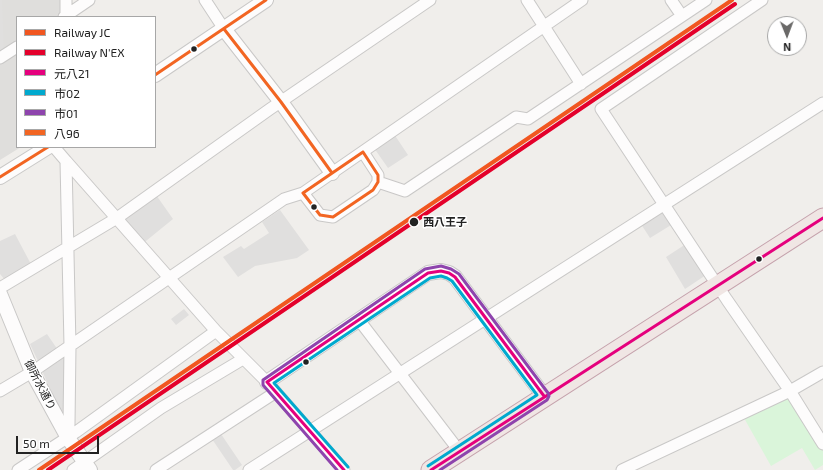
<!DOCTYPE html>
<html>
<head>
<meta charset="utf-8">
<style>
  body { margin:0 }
  #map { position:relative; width:823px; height:470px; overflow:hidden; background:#f0eeeb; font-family:"Exo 2","Noto Sans JP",sans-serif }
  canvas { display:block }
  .legend { position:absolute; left:16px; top:16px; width:140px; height:132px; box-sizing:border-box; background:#fff; border:1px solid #a7a7a7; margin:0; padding:5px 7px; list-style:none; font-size:12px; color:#222 }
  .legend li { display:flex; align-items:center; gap:8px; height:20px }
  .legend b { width:20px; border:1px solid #a7a7a7 }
  .north { position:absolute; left:767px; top:16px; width:40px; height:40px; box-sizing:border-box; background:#fff; border:1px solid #a7a7a7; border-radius:50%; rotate:179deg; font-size:11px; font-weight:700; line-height:16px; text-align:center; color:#222 }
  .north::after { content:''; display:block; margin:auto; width:14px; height:18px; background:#6a6968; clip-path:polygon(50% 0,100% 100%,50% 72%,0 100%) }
  .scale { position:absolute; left:16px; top:436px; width:83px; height:18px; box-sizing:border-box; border:2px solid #222; border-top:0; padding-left:5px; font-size:12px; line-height:14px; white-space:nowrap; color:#222; -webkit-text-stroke:3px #fff; paint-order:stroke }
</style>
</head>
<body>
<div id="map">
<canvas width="823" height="470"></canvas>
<ul class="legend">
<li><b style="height:5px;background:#f15620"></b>Railway JC</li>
<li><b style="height:5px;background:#e4002b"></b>Railway N'EX</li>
<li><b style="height:5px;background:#e5007d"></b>元八21</li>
<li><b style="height:5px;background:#00a9ce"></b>市02</li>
<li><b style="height:5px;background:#8e44ad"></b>市01</li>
<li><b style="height:5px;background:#f26522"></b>八96</li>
</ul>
<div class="north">N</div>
<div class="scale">50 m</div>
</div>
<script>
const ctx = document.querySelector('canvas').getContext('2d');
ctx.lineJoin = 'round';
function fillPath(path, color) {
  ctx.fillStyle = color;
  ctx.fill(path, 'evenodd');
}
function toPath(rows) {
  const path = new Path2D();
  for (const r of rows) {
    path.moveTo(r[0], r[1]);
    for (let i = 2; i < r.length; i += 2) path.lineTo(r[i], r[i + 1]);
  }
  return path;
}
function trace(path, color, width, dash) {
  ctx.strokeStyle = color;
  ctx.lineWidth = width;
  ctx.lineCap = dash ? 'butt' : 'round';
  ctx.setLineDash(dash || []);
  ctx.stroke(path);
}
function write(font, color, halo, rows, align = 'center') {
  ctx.font = font + ' "Exo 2","Noto Sans JP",sans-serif';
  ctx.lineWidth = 3;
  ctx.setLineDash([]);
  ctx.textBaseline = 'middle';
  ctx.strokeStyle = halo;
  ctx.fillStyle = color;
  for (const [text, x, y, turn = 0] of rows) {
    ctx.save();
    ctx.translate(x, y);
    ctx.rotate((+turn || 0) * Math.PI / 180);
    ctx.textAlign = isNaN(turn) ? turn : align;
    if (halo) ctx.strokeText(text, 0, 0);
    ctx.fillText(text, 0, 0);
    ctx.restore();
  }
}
fillPath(toPath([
  [0,0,66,0,66,17,17,17,17,147,21,147,0,160]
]), '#dfdedc');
fillPath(toPath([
  [789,397,823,451,823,465,815,470,802,448,771,466,744,418]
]), '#daf5da');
fillPath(toPath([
  [0,0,2,0,4,55,0,58],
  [392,131,408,155,388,168,374,148],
  [154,192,173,219,141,245,117,218],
  [658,208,662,214,668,210,676,222,650,238,639,221],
  [280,210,309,250,297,258,255,266,238,277,223,257,241,246,244,249,269,233,262,222],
  [15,234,33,268,5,280,0,274,0,241],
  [689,242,709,273,685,289,666,257],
  [184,309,189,315,176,325,171,319],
  [47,334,60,353,70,346,69,424,54,398,43,373,41,366,36,357,30,344],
  [221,434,242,465,235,470,233,470,212,439]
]), '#e0dfde');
const minor = toPath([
  [205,0,224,29],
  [527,0,581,84],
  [671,0,682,16],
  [762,0,601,109,727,300,790,391,823,444],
  [64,17,89,0],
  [66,17,66,0],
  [0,58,17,47],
  [54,147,66,161,70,346,69,424,68,438],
  [66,161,216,331,267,382,344,470],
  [378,182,405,191,516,117,528,119,706,0],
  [303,193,320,215,333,217,373,190,378,182,378,175,363,152],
  [0,288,117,218,270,109,430,0],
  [359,320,460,452],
  [0,391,32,372,284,199,303,193,582,0],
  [18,470,76,432,216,331],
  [73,470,161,408,243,359],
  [156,470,276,392],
  [249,470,823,103],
  [622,470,790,391,823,372]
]);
const tertiary = toPath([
  [224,29,281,102,332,173],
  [155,75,266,0],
  [0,177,48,147],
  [0,294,32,372,68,438,90,470],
  [267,382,428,273,441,271,449,273,455,277,544,396]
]);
const trunk = toPath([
  [431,470,823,218]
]);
trace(minor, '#c9c8c7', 13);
trace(tertiary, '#c9c8c7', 16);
trace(trunk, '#c5a2ac', 21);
trace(minor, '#fdfcfc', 11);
trace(tertiary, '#fdfcfc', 14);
trace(trunk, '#f0e6e4', 19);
trace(toPath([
  [344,470,267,382,428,273,441,271,449,273,455,277,544,396],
  [431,470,823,218]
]), '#e5007d', 3);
trace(toPath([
  [348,467,274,383,430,278,441,276,447,278,452,281,537,395,428,466]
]), '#00a9ce', 3);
trace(toPath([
  [337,470,263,385,263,380,425,269,441,266,451,269,459,274,548,393,549,396,547,400,440,470]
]), '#8e44ad', 3);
trace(toPath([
  [224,29,281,102,332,173],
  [155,75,266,0],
  [363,152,378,175,378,182,373,190,333,217,320,215,303,193,363,152],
  [0,177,48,147]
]), '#f26522', 3);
trace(toPath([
  [39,470,732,0]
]), '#f15620', 4);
trace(toPath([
  [48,470,735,4]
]), '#e4002b', 4);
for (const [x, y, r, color] of [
  [194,49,3.5,"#222"],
  [314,207,3.5,"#222"],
  [414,222,5,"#222"],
  [759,259,3.5,"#222"],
  [306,362,3.5,"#222"]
]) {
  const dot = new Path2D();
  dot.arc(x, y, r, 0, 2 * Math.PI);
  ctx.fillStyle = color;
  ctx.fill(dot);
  trace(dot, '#fff', 1.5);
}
write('bold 11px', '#222', '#fff', [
  ["西八王子",423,222]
], 'left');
write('11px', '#222', '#fff', [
  ["御所水通り",40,385,63]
]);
</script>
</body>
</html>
